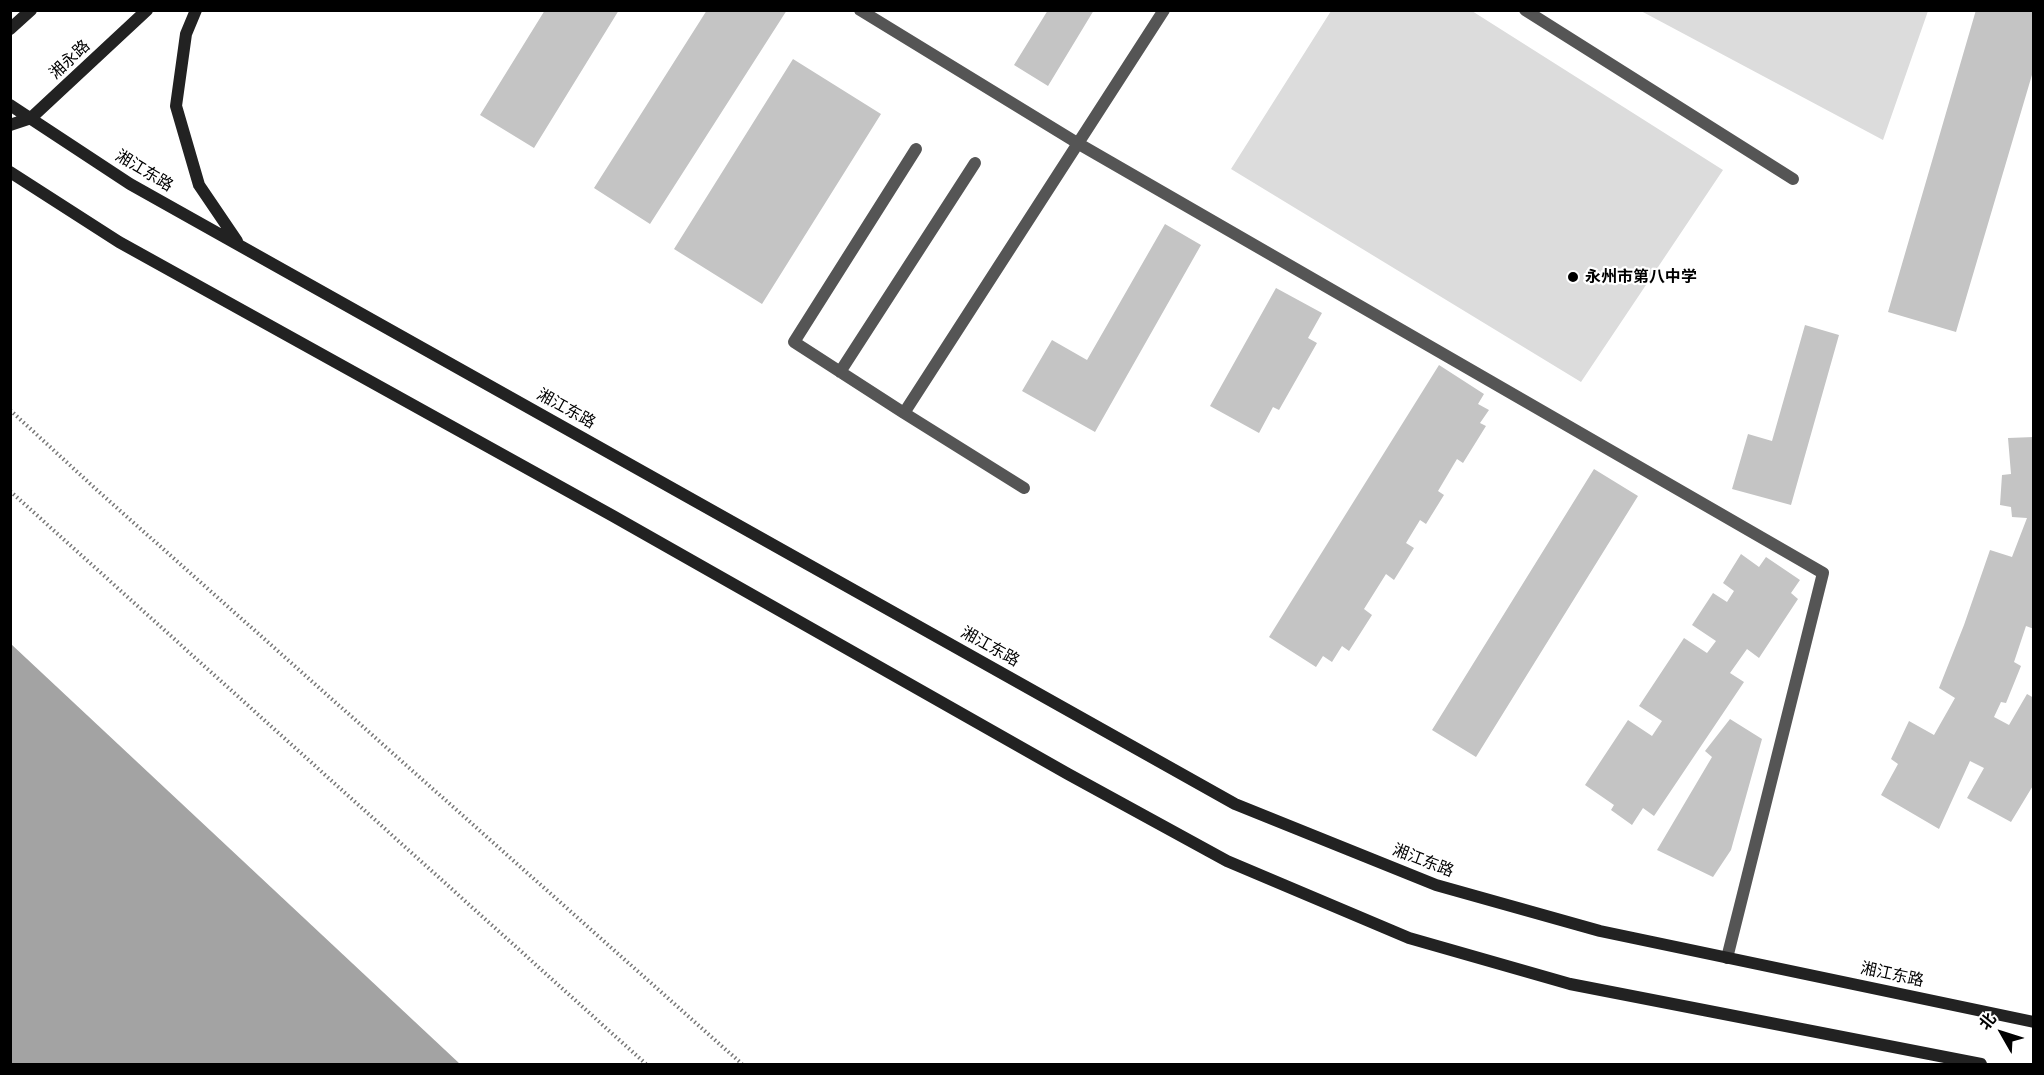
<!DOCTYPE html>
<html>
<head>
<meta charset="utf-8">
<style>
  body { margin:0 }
  #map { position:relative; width:2044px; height:1075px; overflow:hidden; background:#fff; font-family:Karla,"Noto Sans SC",sans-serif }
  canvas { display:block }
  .frame { position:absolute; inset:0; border:12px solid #000; pointer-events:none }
  .north { position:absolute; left:1972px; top:1003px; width:60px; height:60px; -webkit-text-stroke:4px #fff; paint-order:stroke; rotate:309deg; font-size:16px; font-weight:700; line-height:24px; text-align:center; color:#000 }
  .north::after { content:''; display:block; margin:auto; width:21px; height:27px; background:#000; clip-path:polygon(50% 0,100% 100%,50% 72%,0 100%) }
</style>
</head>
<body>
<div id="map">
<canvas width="2044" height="1075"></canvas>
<div class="frame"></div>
<div class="north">北</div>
</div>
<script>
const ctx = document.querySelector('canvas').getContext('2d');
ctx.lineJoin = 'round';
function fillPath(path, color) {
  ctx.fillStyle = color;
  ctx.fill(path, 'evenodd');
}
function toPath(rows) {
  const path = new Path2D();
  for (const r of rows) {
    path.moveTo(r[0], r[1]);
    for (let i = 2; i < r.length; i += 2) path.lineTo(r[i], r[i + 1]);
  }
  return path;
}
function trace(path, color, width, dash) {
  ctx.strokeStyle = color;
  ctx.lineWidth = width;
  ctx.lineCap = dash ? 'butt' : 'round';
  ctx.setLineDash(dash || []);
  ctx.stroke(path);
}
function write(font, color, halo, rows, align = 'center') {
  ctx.font = font + ' Karla,"Noto Sans SC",sans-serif';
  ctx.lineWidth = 4.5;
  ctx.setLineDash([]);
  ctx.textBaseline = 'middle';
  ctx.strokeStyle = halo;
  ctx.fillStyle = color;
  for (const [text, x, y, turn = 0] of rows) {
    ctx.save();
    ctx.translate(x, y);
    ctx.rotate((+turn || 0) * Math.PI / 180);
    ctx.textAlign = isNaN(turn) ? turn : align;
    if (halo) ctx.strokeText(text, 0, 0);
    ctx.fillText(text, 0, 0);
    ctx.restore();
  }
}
fillPath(toPath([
  [1472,11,1723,170,1581,382,1231,169,1331,11],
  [1641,11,1928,11,1883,140]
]), '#dcdcdc');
fillPath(toPath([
  [10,644,11,644,460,1064,11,1064]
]), '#a3a3a3');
fillPath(toPath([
  [545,10,619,10,534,148,480,115],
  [707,10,787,10,650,224,594,188],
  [1048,10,1094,10,1048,86,1014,65],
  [1976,10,2034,10,2034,68,1956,332,1888,312],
  [793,59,881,114,762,304,674,249],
  [1165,224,1201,245,1095,432,1022,391,1052,340,1087,360],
  [1276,288,1322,313,1308,338,1317,343,1279,410,1273,407,1259,433,1210,406],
  [1805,325,1839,335,1791,505,1732,489,1748,434,1772,441],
  [1439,365,1484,394,1478,404,1489,410,1480,423,1486,426,1463,463,1457,459,1438,491,1444,495,1426,524,1420,520,1406,543,1414,548,1394,580,1386,574,1364,609,1372,615,1349,651,1342,646,1332,662,1323,656,1316,667,1269,637],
  [2034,437,2034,629,2026,626,2014,662,2021,666,2006,703,2001,702,1994,717,2009,725,2027,694,2034,698,2034,784,2011,822,1967,798,1984,768,1970,761,1939,829,1881,795,1898,764,1891,759,1909,721,1934,735,1955,698,1939,688,1964,625,1990,550,2012,557,2027,518,2012,517,2011,507,2000,505,2002,475,2011,474,2008,438],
  [1594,469,1638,496,1476,757,1432,730],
  [1741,554,1759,567,1766,557,1800,580,1791,593,1798,599,1759,658,1747,649,1730,673,1744,682,1654,816,1643,808,1632,825,1611,810,1614,805,1585,785,1628,720,1652,736,1662,721,1639,706,1684,638,1707,653,1716,641,1692,625,1713,593,1727,602,1734,591,1723,583],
  [1730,719,1762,739,1731,850,1713,877,1657,850,1712,757,1705,751]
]), '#c4c4c4');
trace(toPath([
  [10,410,98,491,742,1064],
  [10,491,646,1064]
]), '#777', 4, [1.5, 3]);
trace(toPath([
  [860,10,1079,144,1823,573,1727,958],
  [1525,10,1793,179],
  [916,149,794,342,904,413,1164,10],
  [840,372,975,163],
  [904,413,1024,488]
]), '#555', 12);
trace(toPath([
  [196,10,186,34,176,106,199,185,237,241],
  [10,29,31,10],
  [10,105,130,184,1235,804,1436,885,1600,931,2034,1022],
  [10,125,31,118,147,10],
  [10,172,119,242,613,516,1068,774,1227,861,1409,938,1570,984,1981,1064]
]), '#222', 12);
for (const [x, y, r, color] of [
  [1573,277,6,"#000"]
]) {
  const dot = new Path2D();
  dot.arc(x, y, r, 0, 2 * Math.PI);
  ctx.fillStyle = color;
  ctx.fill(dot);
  trace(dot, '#fff', 2);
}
write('16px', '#000', '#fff', [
  ["湘永路",70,60,-43],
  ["湘江东路",144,171,31],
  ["湘江东路",566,409,29],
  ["湘江东路",990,647,29],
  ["湘江东路",1423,861,21],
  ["湘江东路",1892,975,12]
]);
write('bold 16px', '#000', '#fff', [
  ["永州市第八中学",1585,277]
], 'left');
</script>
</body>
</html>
